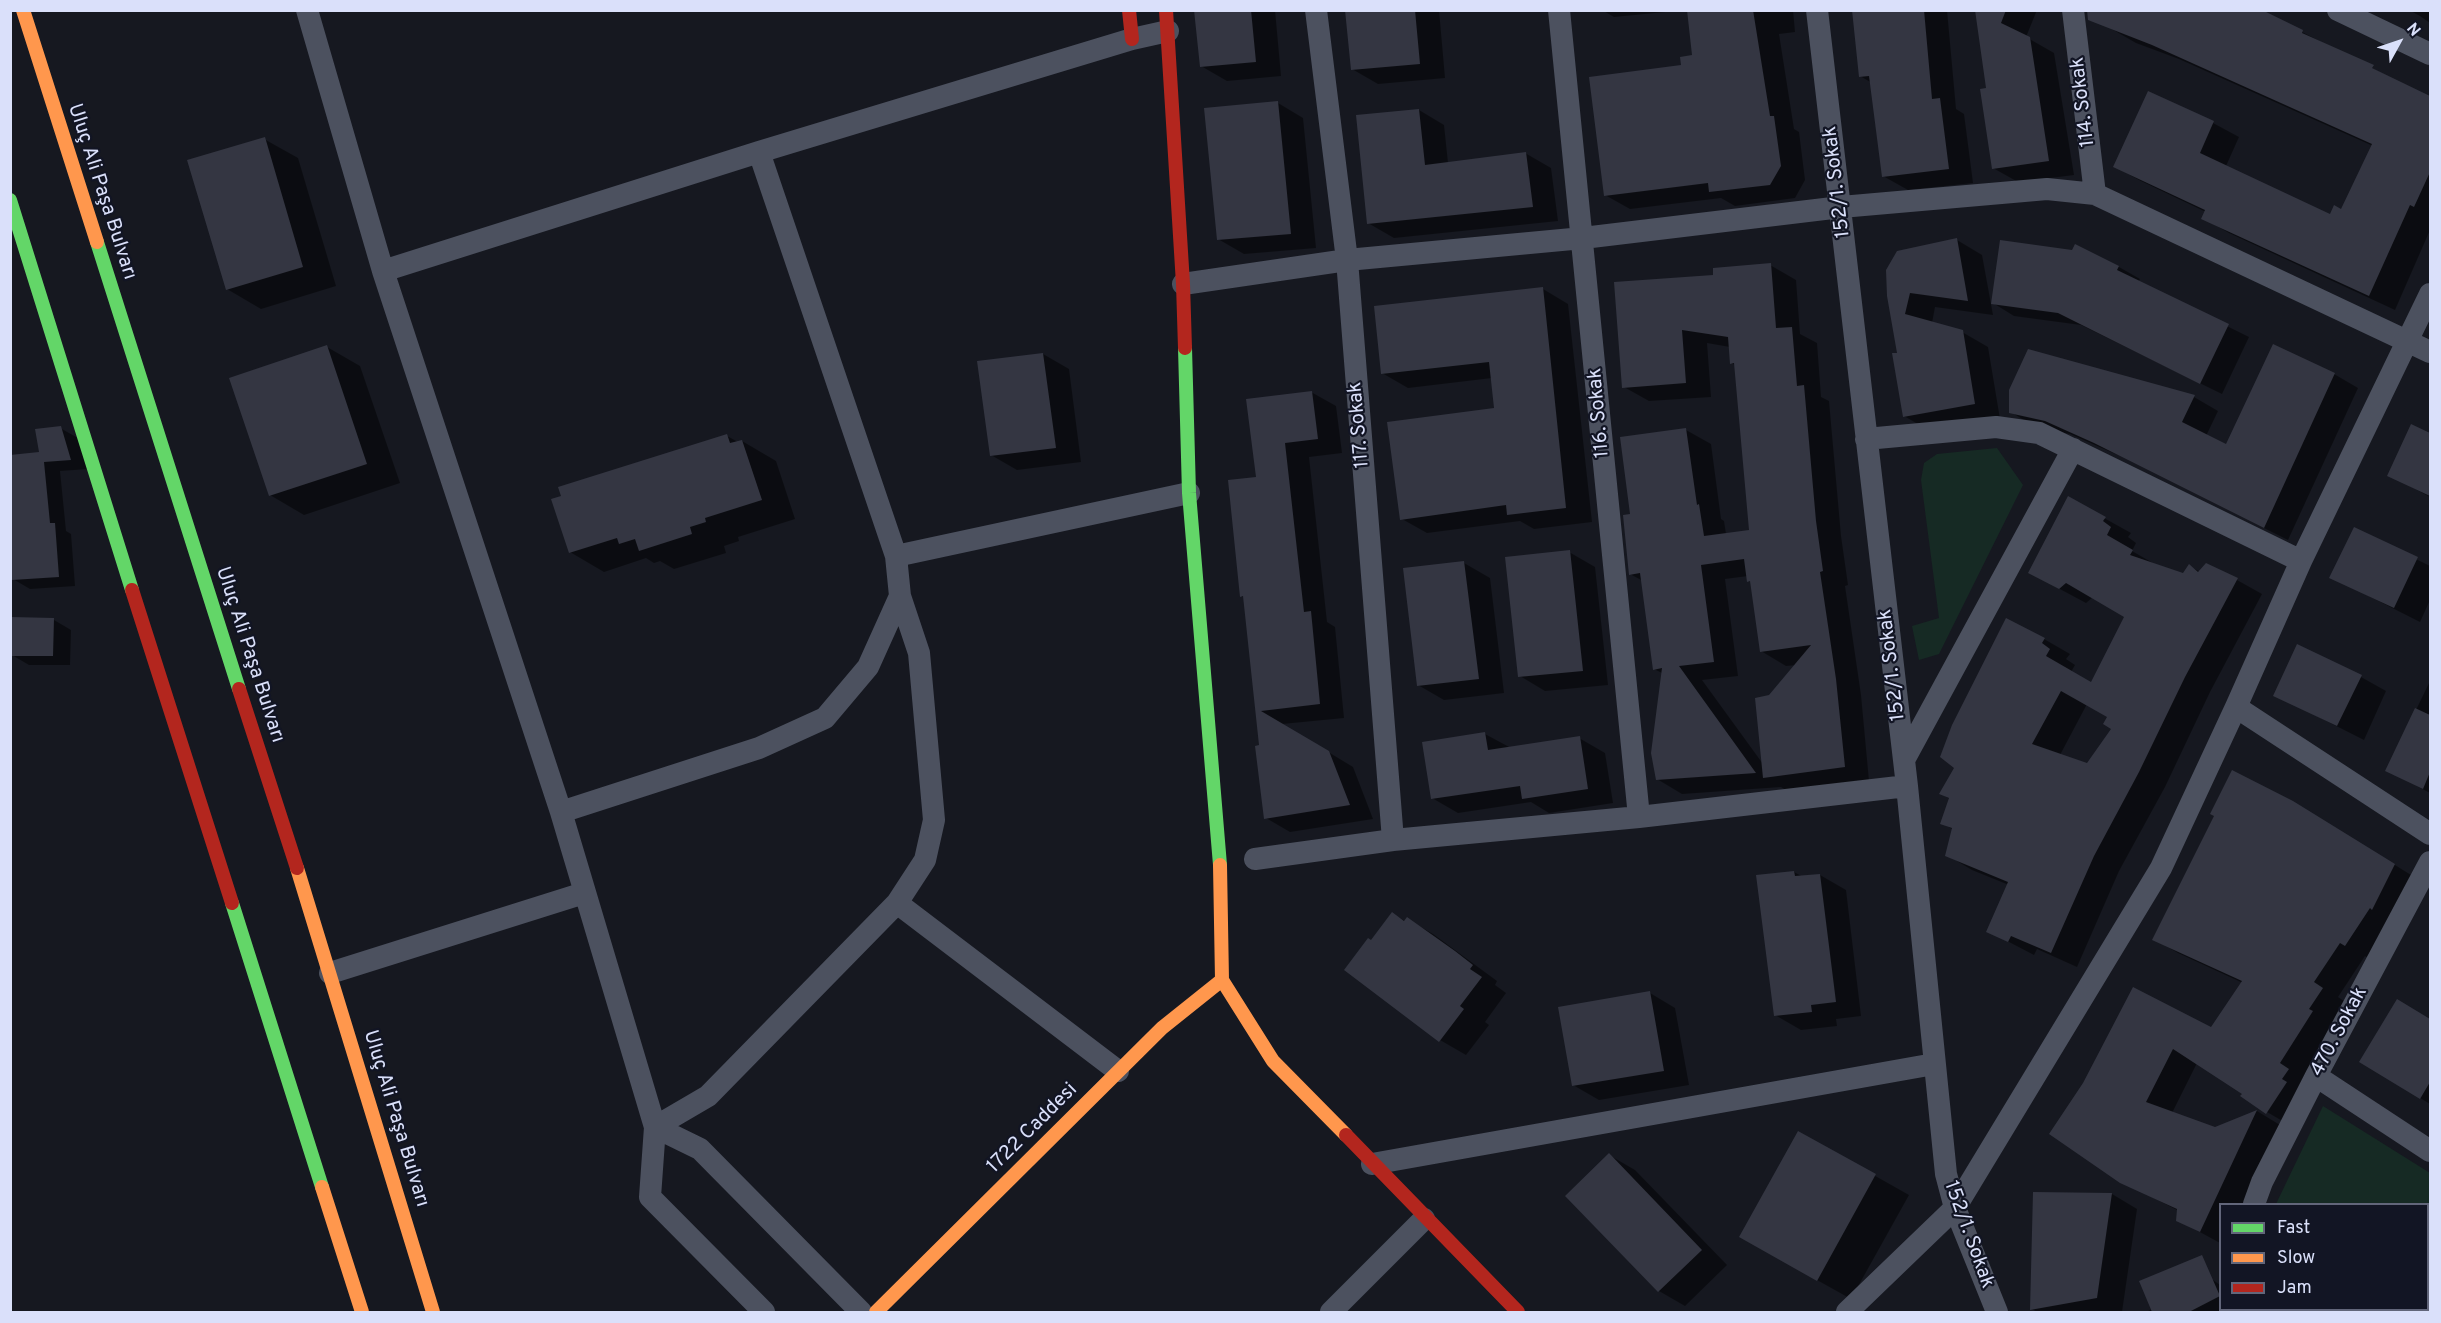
<!DOCTYPE html>
<html>
<head>
<meta charset="utf-8">
<style>
  body { margin:0 }
  #map { position:relative; width:2441px; height:1323px; overflow:hidden; background:#161820; font-family:Overpass,sans-serif }
  canvas { display:block }
  .frame { position:absolute; inset:0; border:12px solid #dae0fa; pointer-events:none }
  .legend { position:absolute; left:2219px; top:1203px; width:210px; height:108px; box-sizing:border-box; background:#121524; border:2px solid #62667a; margin:0; padding:8px 10px; list-style:none; font-size:18px; color:#dae0fa }
  .legend li { display:flex; align-items:center; gap:12px; height:30px }
  .legend b { width:30px; border:2px solid #62667a }
  .north { position:absolute; left:2369px; top:12px; width:60px; height:60px; -webkit-text-stroke:4px #121524; paint-order:stroke; rotate:50deg; font-size:16px; font-weight:700; line-height:24px; text-align:center; color:#dae0fa }
  .north::after { content:''; display:block; margin:auto; width:21px; height:27px; background:#dae0fa; clip-path:polygon(50% 0,100% 100%,50% 72%,0 100%) }
</style>
</head>
<body>
<div id="map">
<canvas width="2441" height="1323"></canvas>
<div class="frame"></div>
<ul class="legend">
<li><b style="height:8px;background:#63d668"></b>Fast</li>
<li><b style="height:8px;background:#ff974d"></b>Slow</li>
<li><b style="height:8px;background:#b3261e"></b>Jam</li>
</ul>
<div class="north">N</div>
</div>
<script>
const ctx = document.querySelector('canvas').getContext('2d');
ctx.lineJoin = 'round';
function fillPath(path, color) {
  ctx.fillStyle = color;
  ctx.fill(path, 'evenodd');
}
function toPath(rows) {
  const path = new Path2D();
  for (const r of rows) {
    path.moveTo(r[0], r[1]);
    for (let i = 2; i < r.length; i += 2) path.lineTo(r[i], r[i + 1]);
  }
  return path;
}
function trace(path, color, width, dash) {
  ctx.strokeStyle = color;
  ctx.lineWidth = width;
  ctx.lineCap = dash ? 'butt' : 'round';
  ctx.setLineDash(dash || []);
  ctx.stroke(path);
}
function write(font, color, halo, rows, align = 'center') {
  ctx.font = font + ' Overpass,sans-serif';
  ctx.lineWidth = 4.5;
  ctx.setLineDash([]);
  ctx.textBaseline = 'middle';
  ctx.strokeStyle = halo;
  ctx.fillStyle = color;
  for (const [text, x, y, turn = 0] of rows) {
    ctx.save();
    ctx.translate(x, y);
    ctx.rotate((+turn || 0) * Math.PI / 180);
    ctx.textAlign = isNaN(turn) ? turn : align;
    if (halo) ctx.strokeText(text, 0, 0);
    ctx.fillText(text, 0, 0);
    ctx.restore();
  }
}
fillPath(toPath([
  [1997,448,2023,485,1939,654,1919,660,1912,626,1939,618,1921,480,1924,463,1937,454],
  [2323,1106,2430,1173,2430,1300,2428,1302,2428,1204,2276,1204],
  [2287,1310,2416,1310,2412,1312,2289,1312]
]), '#162a24');
fillPath(toPath([
  [1196,10,1275,10,1281,76,1227,81,1201,66],
  [1347,10,1439,10,1445,78,1378,84,1352,69],
  [1602,10,1686,10,1614,17],
  [1689,10,1793,10,1795,32,1779,34,1794,129,1799,132,1805,180,1795,198,1735,206,1721,198,1630,209,1605,195,1683,67,1694,57],
  [1854,10,1947,10,1956,109,1964,114,1973,183,1908,190,1883,176,1872,83,1860,76],
  [1977,10,2037,10,2026,37,2054,53,2074,175,2018,182,1993,168,1987,89],
  [2409,10,2430,10,2430,23,2420,16],
  [2110,28,2302,32,2430,98,2430,230,2395,310,2229,233,2203,218,2206,212,2141,181,2115,167,2213,123,2239,137,2226,166,2331,216,2342,211,2373,146,2179,59,2136,43],
  [1278,103,1303,118,1316,248,1244,254,1218,239],
  [1419,110,1444,125,1448,163,1525,153,1551,168,1558,221,1394,238,1368,223],
  [264,139,298,158,336,286,261,309,227,289],
  [1957,240,1982,255,1993,315,1935,307,1932,323,1962,332,1988,347,2000,419,1930,431,1904,416,1898,354,1888,296],
  [2075,246,2119,267,2140,279,2138,282,2249,337,2222,394,2081,325,2014,316,1993,303,2073,252],
  [1770,265,1796,280,1800,334,1817,343,1821,397,1829,401,1841,536,1848,585,1845,586,1861,695,1869,781,1789,792,1781,787,1682,794,1657,779,1662,673,1654,669,1643,581,1630,574,1686,430,1711,444,1721,519,1724,521,1726,534,1751,531,1735,365,1731,363,1730,347,1707,343,1711,397,1649,401,1624,387,1715,276],
  [1748,576,1749,581,1752,582,1761,651,1786,666,1797,665,1770,697,1763,764,1702,680,1738,676,1725,579],
  [1543,289,1568,304,1592,522,1534,529,1520,521,1427,533,1402,519,1496,410,1492,378,1408,388,1382,373],
  [327,347,360,366,400,483,304,515,270,495],
  [1043,354,1069,369,1081,462,1017,470,991,455],
  [2334,374,2358,388,2288,540,2120,456,2070,434,2035,427,2011,412,2194,397,2218,411,2206,436,2226,446],
  [1311,392,1336,406,1342,453,1309,457,1327,622,1335,627,1344,718,1282,724,1353,767,1373,819,1290,832,1266,818,1261,747,1245,598,1242,596,1258,479],
  [2412,426,2430,435,2430,497,2389,475],
  [60,428,78,438,88,469,60,471,66,531,71,534,75,586,30,589,13,579,14,531,10,531,10,457,40,454],
  [727,436,738,442,742,441,776,461,795,519,738,537,739,541,724,546,726,553,674,569,660,561,654,563,646,558,604,572,570,552],
  [2068,498,2131,533,2128,537,2136,543,2132,551,2158,566,2184,575,2190,566,2200,572,2237,580,2262,594,2210,692,2165,787,2119,871,2077,967,2037,949,2034,955,1988,931,2009,885,1972,870,1947,855,1954,830,1942,823,1950,799,1941,794,2044,639,2070,654,2066,659,2075,665,2071,672,2092,684,2126,616,2093,597,2086,603,2030,573],
  [2087,704,2109,716,2113,728,2087,765,2060,755],
  [2355,529,2430,566,2430,600,2420,622,2331,577],
  [1569,552,1595,567,1608,685,1545,691,1520,676],
  [1464,563,1490,578,1504,693,1444,700,1418,685],
  [54,620,71,630,70,665,29,665,12,655],
  [2361,677,2386,691,2364,740,2275,695],
  [2430,681,2430,793,2387,770],
  [1485,734,1511,748,1579,738,1605,753,1613,803,1549,813,1531,802,1458,813,1432,798],
  [2318,817,2419,880,2370,959,2365,956,2338,997,2347,1003,2291,1126,2267,1112,2244,1093,2197,1063,2172,1113,2215,1128,2257,1111,2280,1125,2243,1204,2220,1204,2220,1243,2178,1220,2179,1211,2121,1181,2084,1084,2212,1029,2243,983,2178,953,2154,939],
  [1794,872,1803,877,1820,875,1846,890,1861,1016,1836,1019,1837,1026,1801,1030,1775,1015],
  [1393,914,1405,921,1407,919,1433,934,1497,981,1495,985,1506,993,1485,1022,1489,1025,1466,1055,1440,1040,1346,970,1372,942],
  [1650,993,1675,1008,1689,1085,1599,1100,1573,1085],
  [2398,1001,2430,1020,2430,1104,2361,1062],
  [1799,1133,1909,1195,1851,1299,1774,1256],
  [1609,1155,1635,1170,1727,1265,1685,1306,1659,1291,1567,1196],
  [2112,1194,2137,1209,2122,1312,2037,1312,2032,1309],
  [2213,1280,2220,1285,2220,1310,2242,1310,2243,1312,2146,1312]
]), '#0007');
fillPath(toPath([
  [1194,10,1251,10,1256,62,1200,67],
  [1345,10,1415,10,1420,64,1351,70],
  [1687,10,1753,10,1770,116,1774,116,1781,166,1770,185,1709,192,1708,183,1604,196,1589,77,1681,65,1680,57,1692,55],
  [1852,10,1924,10,1932,99,1940,98,1949,169,1882,177,1869,76,1859,77],
  [1975,10,2006,10,2001,23,2030,37,2049,161,1992,169,1980,89,1986,88],
  [2087,10,2262,10,2303,30,2302,33,2374,65,2372,68,2430,96,2430,172,2414,207,2410,205,2369,296,2201,219,2205,210,2113,167,2148,91,2214,121,2200,153,2330,214,2334,205,2341,209,2372,144,2152,45,2088,20],
  [1278,101,1291,234,1217,240,1204,108],
  [1419,109,1425,165,1526,152,1533,207,1367,224,1356,115],
  [265,137,303,267,226,290,187,160],
  [1957,238,1968,301,1910,293,1905,314,1963,330,1975,404,1903,417,1892,353,1897,353,1887,296,1886,270,1897,251],
  [2000,240,2072,250,2075,244,2119,266,2117,270,2229,324,2200,384,2058,313,1991,304],
  [1771,263,1776,328,1792,327,1797,386,1804,385,1816,521,1823,571,1820,572,1836,679,1845,767,1763,778,1755,698,1769,695,1811,645,1760,652,1750,581,1747,582,1744,559,1701,565,1714,662,1679,666,1756,773,1656,780,1651,753,1662,668,1653,670,1640,573,1629,575,1623,515,1630,514,1620,437,1686,428,1697,505,1699,504,1704,536,1749,530,1734,363,1730,364,1728,337,1682,330,1686,383,1622,388,1614,282,1713,275,1713,268],
  [1543,287,1566,508,1507,515,1506,505,1400,520,1387,422,1494,408,1489,362,1381,374,1374,306],
  [2273,344,2335,373,2264,528,2094,443,2045,421,2009,413,2009,390,2028,349,2195,395,2182,422,2226,444],
  [327,345,367,464,269,496,229,378],
  [1043,353,1056,448,990,456,977,361],
  [1312,391,1318,439,1285,443,1304,612,1311,611,1320,704,1261,711,1329,751,1350,805,1264,819,1255,746,1259,745,1243,596,1240,597,1228,480,1256,477,1246,399],
  [2411,424,2430,433,2430,496,2387,476],
  [61,426,71,460,44,462,50,523,55,523,59,577,12,580,10,455,39,452,35,429],
  [727,434,730,443,742,440,762,500,705,518,706,522,690,527,692,534,639,551,635,539,619,544,617,538,569,553,551,499,561,496,558,487],
  [2068,496,2106,517,2103,521,2111,527,2107,535,2133,550,2130,555,2183,573,2189,564,2198,572,2206,563,2238,578,2185,677,2139,772,2094,856,2051,953,2011,936,2008,942,1986,932,2008,882,1945,856,1952,828,1940,824,1949,798,1939,794,1954,768,1940,757,1952,725,2006,618,2045,638,2042,643,2050,649,2046,656,2091,682,2124,617,2066,583,2059,589,2028,573],
  [2061,691,2107,717,2103,724,2111,729,2087,763,2032,744],
  [2354,527,2418,557,2394,608,2329,578],
  [1570,550,1583,671,1518,677,1505,557],
  [1464,561,1479,679,1417,686,1403,568],
  [11,617,54,618,53,656,10,656],
  [2297,644,2362,675,2337,726,2273,696],
  [2415,708,2430,715,2430,772,2423,789,2385,771],
  [1485,732,1488,750,1580,736,1588,789,1522,799,1520,786,1431,799,1422,742],
  [2232,770,2293,801,2395,864,2372,910,2370,908,2345,946,2340,943,2314,982,2323,988,2309,1009,2313,1011,2280,1063,2289,1069,2282,1079,2287,1082,2266,1114,2240,1096,2242,1094,2173,1049,2146,1102,2215,1127,2257,1110,2200,1232,2176,1221,2177,1209,2120,1183,2049,1134,2083,1083,2133,987,2211,1027,2242,981,2152,940,2214,816,2210,814],
  [1794,871,1795,876,1820,874,1836,1002,1811,1005,1812,1012,1774,1016,1756,875],
  [1392,912,1404,921,1407,917,1455,951,1473,965,1470,969,1482,977,1460,1006,1464,1009,1439,1042,1344,970,1368,938,1371,940],
  [1650,991,1664,1071,1572,1086,1558,1007],
  [2397,999,2430,1019,2430,1082,2420,1099,2359,1062],
  [1798,1131,1876,1174,1817,1281,1739,1237],
  [1609,1153,1702,1250,1658,1292,1565,1196],
  [2033,1192,2112,1193,2097,1298,2030,1310],
  [2202,1255,2220,1296,2189,1312,2152,1312,2139,1281]
]), '#343642');
trace(toPath([
  [307,10,383,271,561,812,655,1127,650,1197,764,1312],
  [1316,10,1347,260,1393,840],
  [1559,10,1639,817],
  [1817,10,1907,786,1946,1174,1955,1208,1997,1312],
  [2073,10,2095,194],
  [2338,10,2430,54],
  [383,271,759,152,1132,39,1168,31],
  [1183,284,1347,260,1583,238,1841,207,2047,189,2095,194,2430,352],
  [1866,439,1996,427,2039,433,2301,561],
  [896,556,1189,493],
  [2236,707,2430,834],
  [1904,760,2073,449],
  [561,812,759,748,825,718,868,667,900,596,896,556,759,152],
  [1255,859,1393,840,1639,817,1907,786],
  [897,903,1118,1071],
  [330,973,584,893],
  [2316,1076,2430,1151],
  [655,1127,708,1096,897,903,925,860,934,820,919,653,900,596],
  [655,1127,700,1149,861,1312],
  [1372,1164,1934,1064],
  [2254,1204,2262,1182,2316,1076,2430,862],
  [2262,1310,2263,1312],
  [1331,1312,1424,1219],
  [1847,1312,1955,1208,2161,868,2236,707,2301,561,2430,294]
]), '#4c515f', 22);
trace(toPath([
  [10,200,132,590],
  [97,242,239,689],
  [1185,348,1189,493,1220,865],
  [232,903,322,1187]
]), '#63d668', 14);
trace(toPath([
  [23,10,97,242],
  [1220,865,1222,980,1273,1061,1346,1135],
  [297,868,433,1312],
  [322,1187,362,1312],
  [876,1312,1162,1028,1222,980]
]), '#ff974d', 14);
trace(toPath([
  [1129,10,1132,39],
  [1166,10,1183,284,1185,348],
  [132,590,232,903],
  [239,689,297,868],
  [1346,1135,1518,1312]
]), '#b3261e', 14);
write('20px', '#dae0fa', '#121524', [
  ["114. Sokak",2084,102,-97],
  ["152/1. Sokak",1838,182,-97],
  ["Uluç Ali Paşa Bulvarı",101,192,72],
  ["116. Sokak",1600,413,-95],
  ["117. Sokak",1360,425,-95],
  ["Uluç Ali Paşa Bulvarı",249,655,72],
  ["152/1. Sokak",1893,665,-97],
  ["470. Sokak",2340,1032,-62],
  ["Uluç Ali Paşa Bulvarı",395,1119,73],
  ["1722 Caddesi",1033,1129,-45],
  ["152/1. Sokak",1968,1235,70]
]);
</script>
</body>
</html>
